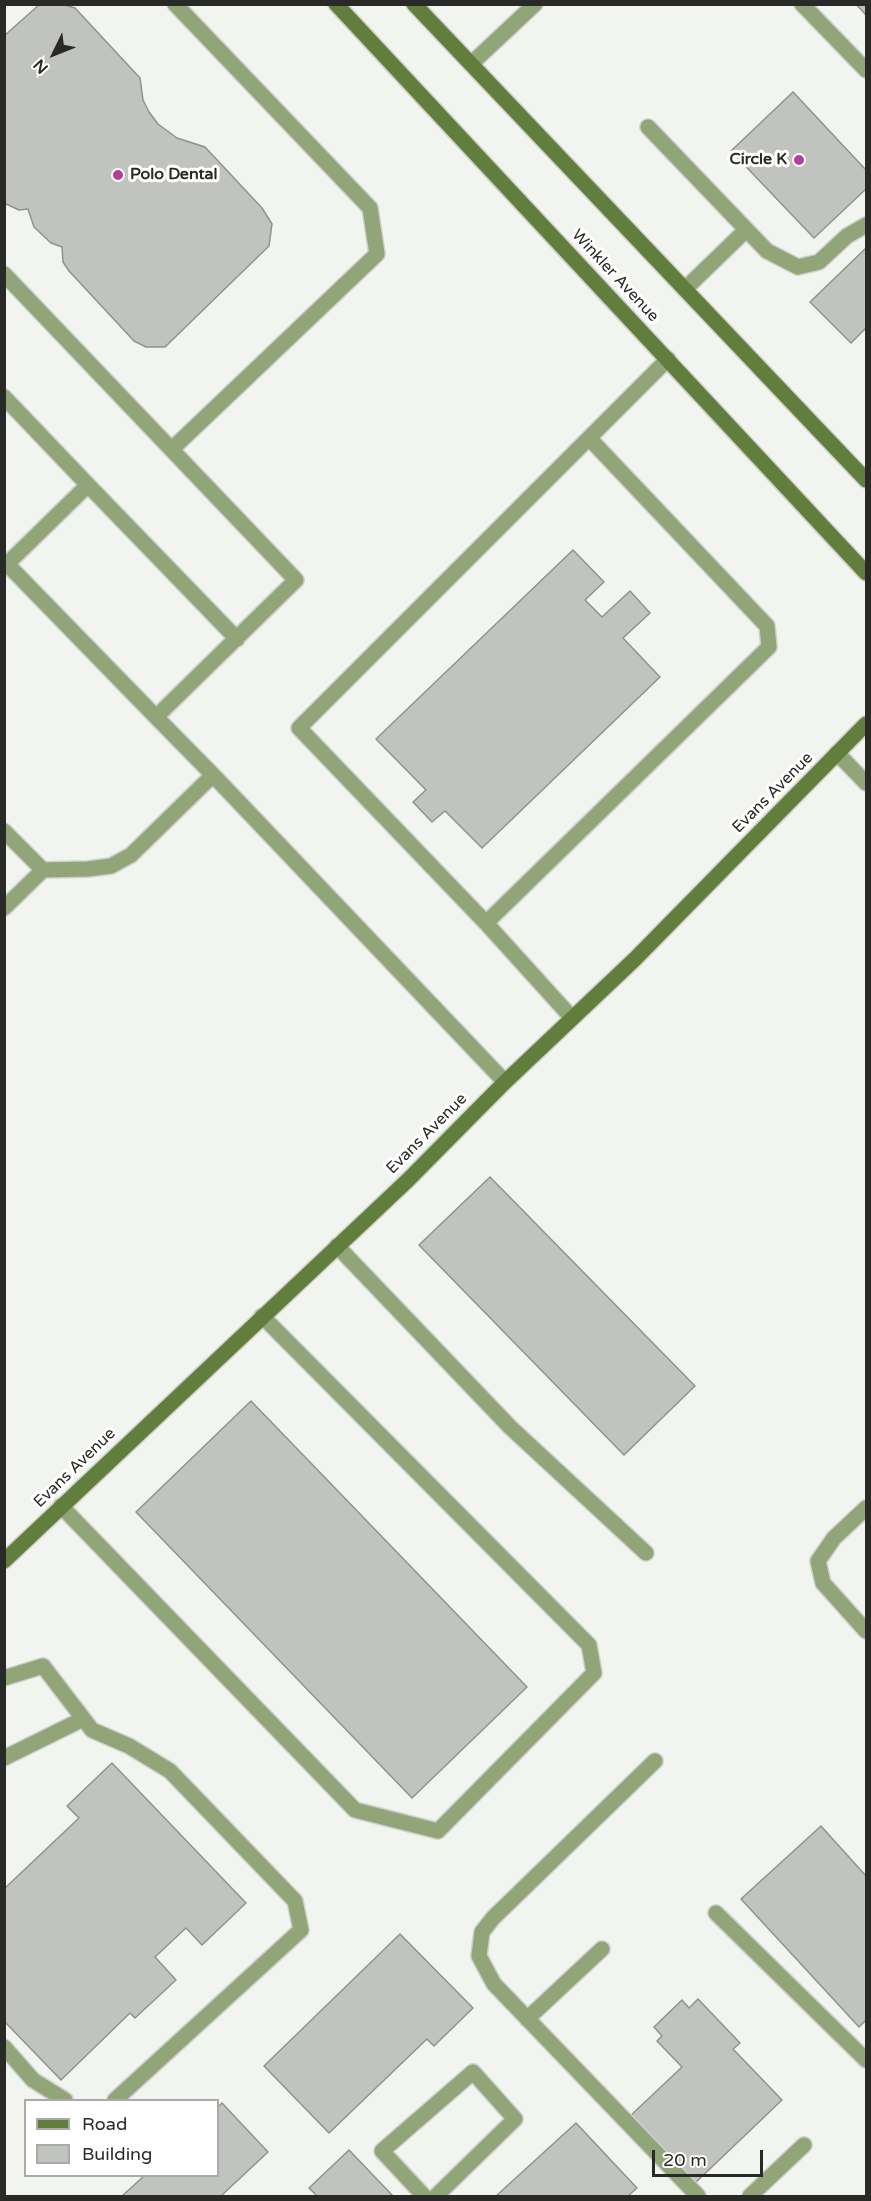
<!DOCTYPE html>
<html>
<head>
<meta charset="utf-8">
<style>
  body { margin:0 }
  #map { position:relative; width:871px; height:2201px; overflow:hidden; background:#f2f5ef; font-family:"Varela Round",sans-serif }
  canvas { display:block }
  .frame { position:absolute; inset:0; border:6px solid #292a28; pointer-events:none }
  .legend { position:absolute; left:24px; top:2099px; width:195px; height:78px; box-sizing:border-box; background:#fff; border:2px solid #a9aaa9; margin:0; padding:8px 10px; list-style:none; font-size:18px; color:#292a28 }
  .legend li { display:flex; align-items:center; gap:12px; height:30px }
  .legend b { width:30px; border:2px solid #a9aaa9 }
  .north { position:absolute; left:24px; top:24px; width:60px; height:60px; -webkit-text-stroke:4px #fff; paint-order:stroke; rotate:227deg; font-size:16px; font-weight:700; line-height:24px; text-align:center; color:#292a28 }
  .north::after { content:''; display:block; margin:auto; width:21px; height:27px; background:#292a28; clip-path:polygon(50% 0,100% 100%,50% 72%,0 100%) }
  .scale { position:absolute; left:652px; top:2150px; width:111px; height:27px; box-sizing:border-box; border:3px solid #292a28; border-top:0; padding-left:8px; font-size:18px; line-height:21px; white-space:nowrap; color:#292a28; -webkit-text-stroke:4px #fff; paint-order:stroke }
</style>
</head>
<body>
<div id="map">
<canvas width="871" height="2201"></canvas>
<div class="frame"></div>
<ul class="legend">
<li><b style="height:8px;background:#627e3c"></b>Road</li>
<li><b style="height:16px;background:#c1c4be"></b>Building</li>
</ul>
<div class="north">N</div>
<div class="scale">20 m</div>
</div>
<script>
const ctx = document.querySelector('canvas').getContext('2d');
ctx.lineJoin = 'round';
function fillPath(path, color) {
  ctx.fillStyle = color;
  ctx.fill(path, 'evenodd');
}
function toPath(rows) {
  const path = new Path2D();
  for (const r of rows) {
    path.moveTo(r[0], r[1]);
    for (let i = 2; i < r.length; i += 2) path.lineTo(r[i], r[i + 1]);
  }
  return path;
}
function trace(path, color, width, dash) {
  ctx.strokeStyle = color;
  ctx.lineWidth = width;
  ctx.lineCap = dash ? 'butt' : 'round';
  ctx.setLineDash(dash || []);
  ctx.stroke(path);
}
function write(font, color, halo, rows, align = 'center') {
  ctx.font = font + ' "Varela Round",sans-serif';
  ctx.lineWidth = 6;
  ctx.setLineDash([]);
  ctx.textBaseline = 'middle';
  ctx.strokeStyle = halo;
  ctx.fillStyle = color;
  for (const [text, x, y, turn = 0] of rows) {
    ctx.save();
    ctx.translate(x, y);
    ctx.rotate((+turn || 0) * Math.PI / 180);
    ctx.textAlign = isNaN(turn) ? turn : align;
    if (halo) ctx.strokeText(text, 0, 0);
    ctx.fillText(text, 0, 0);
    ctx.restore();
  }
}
const building = toPath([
  [40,4,62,4,75,8,140,78,143,100,149,112,158,124,177,138,205,147,262,208,272,224,269,246,165,347,146,347,134,341,69,271,63,262,62,247,51,243,34,227,28,209,19,210,4,203,4,36,40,4],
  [856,4,866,4,866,15,856,4],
  [793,92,866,170,866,189,814,238,731,151,793,92],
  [866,248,866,328,851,343,810,302,866,248],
  [573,550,604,582,585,600,602,617,630,591,650,613,623,638,660,677,482,848,445,811,432,822,413,802,426,790,376,739,573,550],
  [490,1177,695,1386,624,1455,419,1245,490,1177],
  [251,1401,527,1687,412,1798,136,1512,251,1401],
  [112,1763,246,1903,202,1945,186,1928,155,1957,176,1980,135,2018,130,2013,61,2080,4,2021,4,1889,79,1818,67,1806,112,1763],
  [821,1826,866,1876,866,2020,859,2027,741,1899,821,1826],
  [400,1934,473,2008,434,2046,427,2039,329,2133,264,2066,400,1934],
  [698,1999,740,2043,733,2049,782,2100,693,2185,628,2118,682,2067,657,2041,662,2036,654,2027,682,2000,689,2008,698,1999],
  [222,2103,268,2152,221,2196,122,2196,144,2176,218,2176,218,2107,222,2103],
  [576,2123,637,2188,628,2196,496,2196,576,2123],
  [349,2150,393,2196,317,2196,309,2188,349,2150]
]);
fillPath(building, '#c1c4be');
trace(building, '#90938d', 1.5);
const lane = toPath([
  [802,4,866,70],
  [471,64,535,4],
  [648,127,767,251,798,267,819,262,847,236,866,225],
  [4,274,296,580,156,717,213,775],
  [685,289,746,230],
  [4,397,88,485,7,564,156,717],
  [172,449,377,254,370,208,175,4],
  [88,485,237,639],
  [837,753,866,783],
  [4,831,43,870,88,869,111,866,131,855,213,775,505,1082],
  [4,908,43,870],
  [486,923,769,647,767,626,589,438],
  [572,1018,486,923,299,728,668,359],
  [337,1246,510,1427,646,1553],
  [61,1506,355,1810,438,1831,594,1673,589,1645,262,1316],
  [866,1508,834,1538,818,1561,823,1583,866,1631],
  [4,1678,43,1666,92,1730,129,1746,170,1771,295,1901,301,1930,115,2100],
  [4,1758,83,1719],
  [655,1761,493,1918,482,1932,479,1956,494,1984,698,2196],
  [716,1913,866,2060],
  [527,2019,602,1949],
  [4,2047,33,2080,65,2100],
  [424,2196,382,2151,473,2072,515,2119,436,2196],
  [750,2196,804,2145]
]);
const secondary = toPath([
  [336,4,866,573],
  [414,4,866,480],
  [4,1561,408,1180,505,1082,635,959,866,724]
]);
trace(lane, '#ced0cb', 18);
trace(secondary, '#ced0cb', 18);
trace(lane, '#91a579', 15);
trace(secondary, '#627e3c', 15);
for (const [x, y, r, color] of [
  [799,160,6,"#b44099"],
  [118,175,6,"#b44099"]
]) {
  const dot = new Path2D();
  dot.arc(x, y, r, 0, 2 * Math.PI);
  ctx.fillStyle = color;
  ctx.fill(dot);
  trace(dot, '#fff', 2);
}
write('bold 16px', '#292a28', '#fff', [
  ["Circle K",787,160],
  ["Polo Dental",130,175,"left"]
], 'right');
write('16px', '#292a28', '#fff', [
  ["Winkler Avenue",615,276,47],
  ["Evans Avenue",773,793,-45],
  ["Evans Avenue",427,1134,-45],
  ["Evans Avenue",75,1468,-44]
]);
</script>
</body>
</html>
